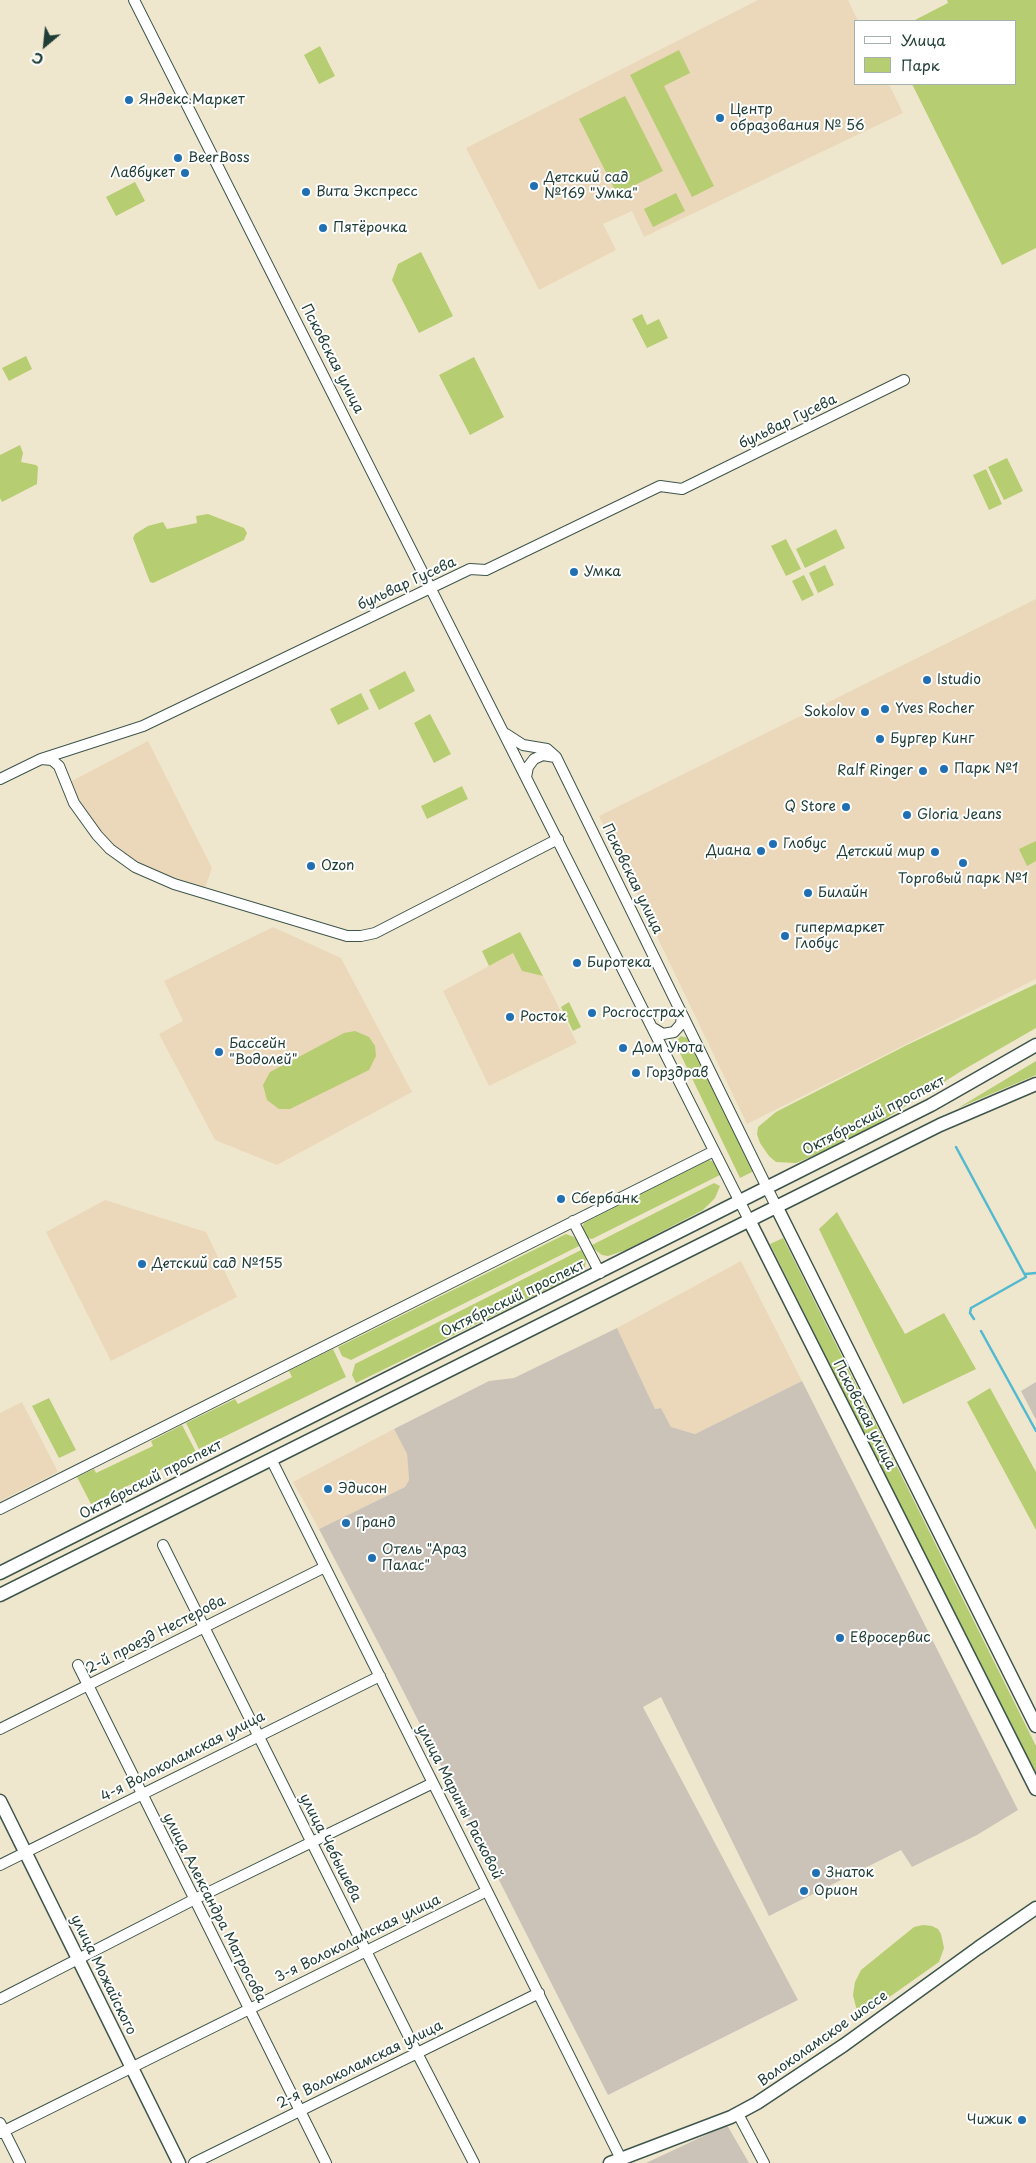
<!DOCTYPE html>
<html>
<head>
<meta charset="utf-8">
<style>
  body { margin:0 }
  #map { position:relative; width:1036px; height:2163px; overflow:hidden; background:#efe7cd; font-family:"Playpen Sans",sans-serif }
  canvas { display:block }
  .legend { position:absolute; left:854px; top:20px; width:162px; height:65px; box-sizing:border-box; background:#fff; border:1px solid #a5b1ae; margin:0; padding:6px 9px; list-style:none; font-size:15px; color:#1f3d34 }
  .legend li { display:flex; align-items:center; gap:10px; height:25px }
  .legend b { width:25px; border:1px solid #a5b1ae }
  .north { position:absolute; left:20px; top:20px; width:50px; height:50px; -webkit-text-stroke:4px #fff; paint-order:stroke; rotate:208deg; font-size:14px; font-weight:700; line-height:20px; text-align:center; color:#1f3d34 }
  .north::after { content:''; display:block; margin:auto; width:18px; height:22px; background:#1f3d34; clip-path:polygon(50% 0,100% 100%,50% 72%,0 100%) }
</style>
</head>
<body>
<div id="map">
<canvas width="1036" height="2163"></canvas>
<ul class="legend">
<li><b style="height:6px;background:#fff"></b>Улица</li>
<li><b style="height:14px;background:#b6cd71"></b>Парк</li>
</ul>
<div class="north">С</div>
</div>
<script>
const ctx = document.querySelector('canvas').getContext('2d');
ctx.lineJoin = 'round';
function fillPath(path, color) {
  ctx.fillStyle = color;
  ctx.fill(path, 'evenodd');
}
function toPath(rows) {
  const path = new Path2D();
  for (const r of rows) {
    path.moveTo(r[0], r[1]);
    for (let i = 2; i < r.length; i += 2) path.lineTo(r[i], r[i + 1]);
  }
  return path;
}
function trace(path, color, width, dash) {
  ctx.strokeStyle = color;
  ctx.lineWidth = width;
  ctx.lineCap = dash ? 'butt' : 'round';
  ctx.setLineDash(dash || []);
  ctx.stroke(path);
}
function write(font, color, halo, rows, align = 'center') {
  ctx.font = font + ' "Playpen Sans",sans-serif';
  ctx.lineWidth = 4;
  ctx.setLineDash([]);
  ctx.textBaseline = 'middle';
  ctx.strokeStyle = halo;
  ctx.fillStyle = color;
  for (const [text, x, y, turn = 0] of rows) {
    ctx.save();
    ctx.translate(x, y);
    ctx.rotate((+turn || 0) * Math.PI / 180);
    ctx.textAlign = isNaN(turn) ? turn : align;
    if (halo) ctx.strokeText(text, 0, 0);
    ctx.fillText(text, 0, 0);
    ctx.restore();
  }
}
fillPath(toPath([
  [758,0,848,0,858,21,855,21,855,84,889,84,903,113,644,237,632,211,603,224,616,250,539,290,466,148],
  [1036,599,1036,979,747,1124,599,816],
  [148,741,212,868,205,888,181,882,141,866,111,844,86,816,70,782],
  [273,927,341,958,412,1092,277,1165,215,1140,159,1034,183,1021,164,981],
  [513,953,522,971,543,976,577,1043,489,1086,443,991],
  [105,1200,206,1232,237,1297,111,1361,46,1232],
  [741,1261,802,1381,695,1434,671,1427,661,1408,655,1409,617,1328],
  [22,1402,58,1472,0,1501,0,1413],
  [394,1429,407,1454,409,1480,405,1487,319,1529,293,1482]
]), '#ebd8ba');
fillPath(toPath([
  [617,1328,655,1409,661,1408,671,1427,695,1434,802,1381,1018,1810,977,1835,912,1867,901,1850,769,1916,661,1697,643,1707,798,2000,608,2095,393,1671,319,1529,405,1487,409,1480,407,1454,394,1429,489,1381,514,1378],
  [1036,1382,1036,1420,1021,1391],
  [727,2125,749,2163,646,2163]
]), '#cbc3b8');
fillPath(toPath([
  [947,0,1036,0,1036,248,1002,265,912,84,1015,84,1015,21,913,21,948,3],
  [320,46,335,76,319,84,304,55],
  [679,50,690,73,664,86,714,186,692,197,630,75],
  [625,96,663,171,617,194,579,119],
  [135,182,145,201,116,216,106,197],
  [676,193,685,211,653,227,644,209],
  [421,252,453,316,419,333,392,280,398,264],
  [642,314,647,325,659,319,668,338,647,348,632,319],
  [26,356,32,369,9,381,2,368],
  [474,357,504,417,470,435,439,375],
  [20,445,23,453,21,462,36,465,38,467,37,484,2,502,0,498,0,455],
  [1007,458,1023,491,1004,500,988,467],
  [986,469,1002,504,989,510,973,475],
  [208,514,244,528,247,533,244,540,153,583,150,582,133,538,135,534,148,526,163,522,167,529,197,523,196,516],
  [836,529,845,548,805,568,796,549],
  [786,539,801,569,786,576,771,546],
  [825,565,834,585,818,593,809,573],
  [804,575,814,595,802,601,792,581],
  [405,671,415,691,379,710,369,690],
  [361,693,369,709,338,725,330,709],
  [430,714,451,754,434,763,414,723],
  [462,786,468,799,427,819,421,806],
  [1036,841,1036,861,1027,866,1019,849],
  [520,932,543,976,522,971,513,953,489,966,482,951],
  [1036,984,1036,1028,963,1070,877,1124,817,1154,796,1163,776,1162,769,1156,760,1143,757,1134,758,1127,776,1112,907,1045],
  [569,1002,581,1027,573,1031,561,1007],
  [355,1031,369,1037,375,1046,376,1056,369,1070,290,1109,279,1109,267,1100,263,1085,270,1072,344,1033],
  [681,1036,687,1038,754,1171,740,1178,677,1047,677,1040],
  [1036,1061,1036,1075,958,1108],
  [709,1160,717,1163,722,1174,592,1239,587,1238,584,1233,582,1228,584,1223],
  [714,1183,720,1186,715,1198,703,1210,626,1250,608,1256,602,1255,590,1246],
  [837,1212,905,1334,944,1313,976,1369,903,1404,819,1229],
  [566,1234,574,1237,581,1245,351,1360,342,1356,338,1347],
  [783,1238,1036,1746,1036,1777,770,1244],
  [583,1249,586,1259,585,1267,578,1274,356,1383,352,1375,355,1364],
  [333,1349,346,1377,199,1449,186,1423,235,1399,238,1404,292,1377,289,1371],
  [990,1388,1036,1472,1036,1530,967,1402],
  [49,1398,76,1450,59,1458,32,1406],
  [182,1425,196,1452,91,1504,77,1477,94,1469,96,1473,153,1446,151,1441],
  [923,1925,932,1926,938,1929,941,1934,944,1948,939,1962,871,2010,861,2013,857,2011,853,1995,855,1982,861,1970,914,1927]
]), '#b6cd71');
trace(toPath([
  [956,1147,1026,1277,971,1308,970,1313,974,1319],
  [1025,1274,1036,1273],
  [981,1331,1036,1431]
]), '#52b9d1', 2.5);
const minor = toPath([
  [134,0,749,1220],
  [506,734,523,745,547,749,556,757,776,1206],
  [42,759,52,760,59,766,74,803,97,835,110,849,135,867,174,884,347,936,361,936,375,933,558,839],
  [526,777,528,767,534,759,543,755,555,757],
  [0,779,41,759,143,726,470,569,486,570,660,486,682,489,904,380],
  [653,1028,663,1034,674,1032,681,1024,682,1014],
  [573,1221,600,1273],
  [271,1459,621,2159],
  [0,1509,714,1151],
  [163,1545,417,2053,474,2163],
  [78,1665,326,2163],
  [0,1729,325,1567],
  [0,1865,380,1676],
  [0,1999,195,1899,433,1783],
  [738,2114,764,2163],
  [0,2123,20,2163],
  [0,2133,487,1891],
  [194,2163,539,1993]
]);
const major = toPath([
  [776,1206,1036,1726],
  [749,1220,1036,1789],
  [0,1573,931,1105,1036,1045],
  [0,1595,940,1125,1036,1084],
  [0,1801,179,2163],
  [610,2163,731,2117,757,2103,844,2045,978,1948,1036,1908]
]);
trace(minor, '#3e564b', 12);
trace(major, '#3e564b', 15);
trace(minor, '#fff', 10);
trace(major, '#fff', 12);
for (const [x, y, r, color] of [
  [129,100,5,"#1f6fb2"],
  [720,118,5,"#1f6fb2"],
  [178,158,5,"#1f6fb2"],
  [185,173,5,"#1f6fb2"],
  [534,186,5,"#1f6fb2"],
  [306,192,5,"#1f6fb2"],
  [323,228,5,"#1f6fb2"],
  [574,572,5,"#1f6fb2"],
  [927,680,5,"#1f6fb2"],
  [885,709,5,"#1f6fb2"],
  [865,712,5,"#1f6fb2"],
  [880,739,5,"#1f6fb2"],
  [944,769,5,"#1f6fb2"],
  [923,771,5,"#1f6fb2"],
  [846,807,5,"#1f6fb2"],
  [907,815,5,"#1f6fb2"],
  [773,844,5,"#1f6fb2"],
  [761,851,5,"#1f6fb2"],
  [935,852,5,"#1f6fb2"],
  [963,863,5,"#1f6fb2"],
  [311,866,5,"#1f6fb2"],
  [808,893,5,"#1f6fb2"],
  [785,936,5,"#1f6fb2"],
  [577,963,5,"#1f6fb2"],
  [592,1013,5,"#1f6fb2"],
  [510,1017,5,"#1f6fb2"],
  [623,1048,5,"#1f6fb2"],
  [219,1052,5,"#1f6fb2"],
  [636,1073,5,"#1f6fb2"],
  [561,1199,5,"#1f6fb2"],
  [142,1264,5,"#1f6fb2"],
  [328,1489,5,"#1f6fb2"],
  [346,1523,5,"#1f6fb2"],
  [372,1558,5,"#1f6fb2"],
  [840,1638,5,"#1f6fb2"],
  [816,1873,5,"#1f6fb2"],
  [804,1891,5,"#1f6fb2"],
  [1022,2120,5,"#1f6fb2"]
]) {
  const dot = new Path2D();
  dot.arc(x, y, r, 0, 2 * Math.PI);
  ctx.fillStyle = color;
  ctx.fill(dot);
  trace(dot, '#fff', 2);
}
write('14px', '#1f3d34', '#fff', [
  ["Яндекс.Маркет",139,100],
  ["Центр",730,110],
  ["образования № 56",730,126],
  ["BeerBoss",188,158],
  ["Лавбукет",175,173,"right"],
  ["Детский сад",544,178],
  ["№169 \"Умка\"",544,194],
  ["Вита Экспресс",316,192],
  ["Пятёрочка",333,228],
  ["Умка",584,572],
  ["Istudio",937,680],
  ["Yves Rocher",895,709],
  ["Sokolov",855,712,"right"],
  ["Бургер Кинг",890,739],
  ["Парк №1",954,769],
  ["Ralf Ringer",913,771,"right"],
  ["Q Store",836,807,"right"],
  ["Gloria Jeans",917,815],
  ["Глобус",783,844],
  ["Диана",751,851,"right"],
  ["Детский мир",925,852,"right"],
  ["Ozon",321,866],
  ["Торговый парк №1",963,879,"center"],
  ["Билайн",818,893],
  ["гипермаркет",795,928],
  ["Глобус",795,944],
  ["Биротека",587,963],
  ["Росгосстрах",602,1013],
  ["Росток",520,1017],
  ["Бассейн",229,1044],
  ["\"Водолей\"",229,1060],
  ["Дом Уюта",633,1048],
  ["Горздрав",646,1073],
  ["Сбербанк",571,1199],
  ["Детский сад №155",152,1264],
  ["Эдисон",338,1489],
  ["Гранд",356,1523],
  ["Отель \"Араз",382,1550],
  ["Палас\"",382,1566],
  ["Евросервис",850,1638],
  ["Знаток",826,1873],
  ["Орион",814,1891],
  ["Чижик",1012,2120,"right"]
], 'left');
write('14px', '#1f3d34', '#fff', [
  ["Псковская улица",332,359,63],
  ["бульвар Гусева",788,422,-26],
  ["бульвар Гусева",407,584,-25],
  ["Псковская улица",632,879,64],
  ["Октябрьский проспект",874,1116,-27],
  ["Октябрьский проспект",513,1299,-26],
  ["Псковская улица",864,1415,63],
  ["Октябрьский проспект",151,1480,-27],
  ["2-й проезд Нестерова",156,1635,-27],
  ["4-я Волоколамская улица",183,1757,-27],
  ["улица Марины Расковой",459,1802,63],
  ["улица Чебышева",330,1848,63],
  ["улица Александра Матросова",214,1908,63],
  ["3-я Волоколамская улица",358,1939,-26],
  ["улица Можайского",103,1975,64],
  ["Волоколамское шоссе",823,2039,-35],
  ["2-я Волоколамская улица",360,2065,-26]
]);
</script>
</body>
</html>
